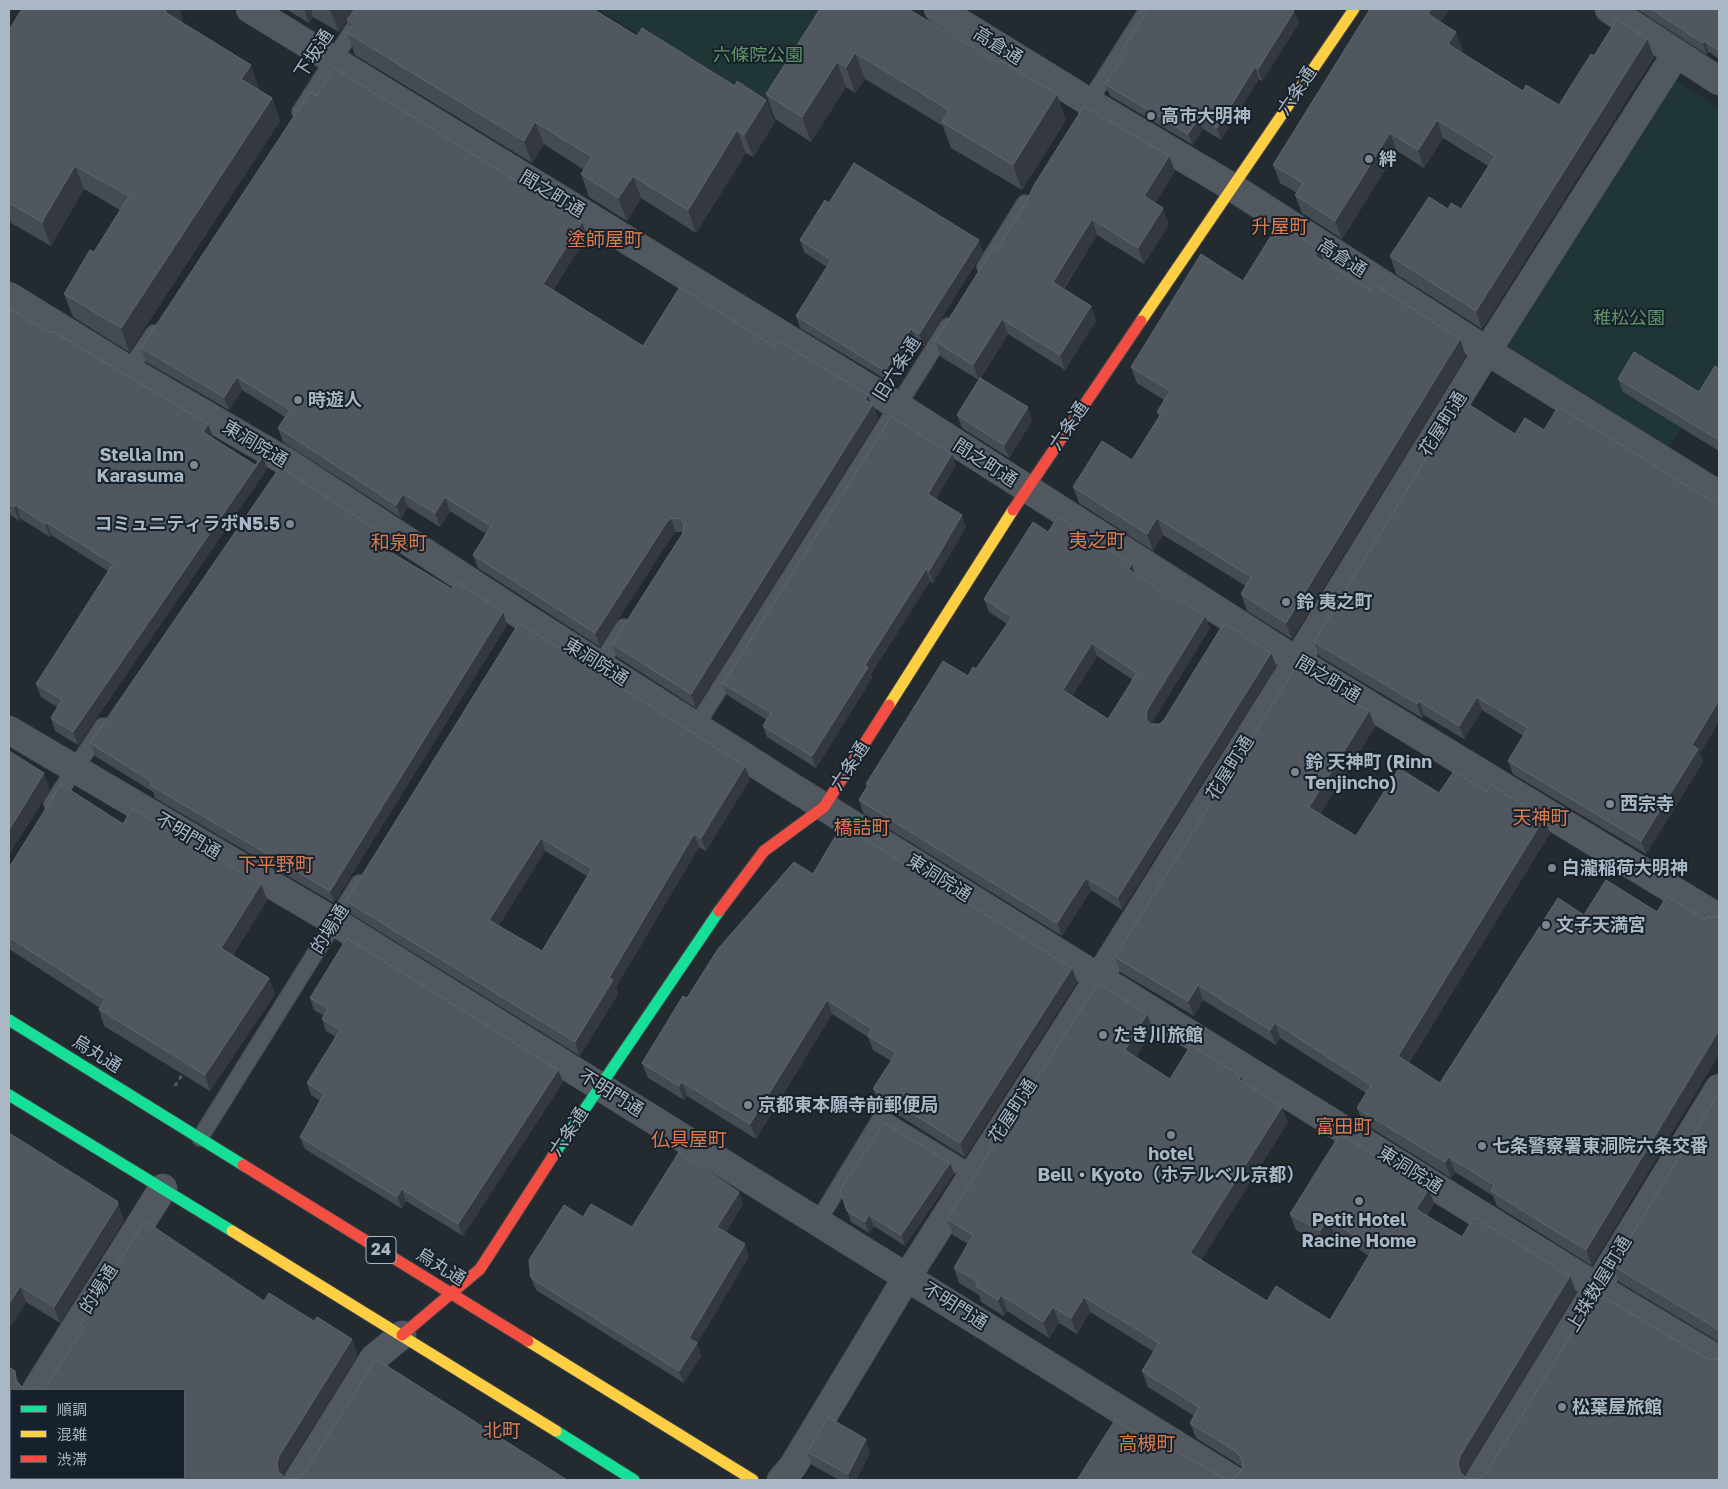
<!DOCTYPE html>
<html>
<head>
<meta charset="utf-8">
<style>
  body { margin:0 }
  #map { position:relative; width:1728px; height:1489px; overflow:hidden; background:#232a30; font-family:"Golos Text","Noto Sans JP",sans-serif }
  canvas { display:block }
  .frame { position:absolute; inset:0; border:10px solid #aab7c4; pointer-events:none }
  .legend { position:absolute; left:10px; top:1389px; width:175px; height:90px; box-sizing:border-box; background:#16212b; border:1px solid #515d68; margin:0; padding:6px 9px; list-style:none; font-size:15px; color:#aab7c4 }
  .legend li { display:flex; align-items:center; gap:10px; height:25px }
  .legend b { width:25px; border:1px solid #515d68 }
</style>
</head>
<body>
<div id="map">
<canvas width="1728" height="1489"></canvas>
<div class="frame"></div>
<ul class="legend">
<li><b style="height:6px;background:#16e098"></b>順調</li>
<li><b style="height:6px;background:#ffcf43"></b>混雑</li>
<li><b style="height:6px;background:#f24e42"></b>渋滞</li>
</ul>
</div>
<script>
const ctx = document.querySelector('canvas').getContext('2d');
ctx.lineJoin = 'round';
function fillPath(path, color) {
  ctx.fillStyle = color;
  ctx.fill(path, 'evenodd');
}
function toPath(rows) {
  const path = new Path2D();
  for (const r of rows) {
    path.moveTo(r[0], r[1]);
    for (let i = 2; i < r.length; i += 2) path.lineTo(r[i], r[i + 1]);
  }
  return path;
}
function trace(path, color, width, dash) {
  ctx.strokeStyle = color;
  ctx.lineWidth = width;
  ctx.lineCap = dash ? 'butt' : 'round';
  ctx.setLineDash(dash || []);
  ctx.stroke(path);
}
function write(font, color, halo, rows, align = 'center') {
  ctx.font = font + ' "Golos Text","Noto Sans JP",sans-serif';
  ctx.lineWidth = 4;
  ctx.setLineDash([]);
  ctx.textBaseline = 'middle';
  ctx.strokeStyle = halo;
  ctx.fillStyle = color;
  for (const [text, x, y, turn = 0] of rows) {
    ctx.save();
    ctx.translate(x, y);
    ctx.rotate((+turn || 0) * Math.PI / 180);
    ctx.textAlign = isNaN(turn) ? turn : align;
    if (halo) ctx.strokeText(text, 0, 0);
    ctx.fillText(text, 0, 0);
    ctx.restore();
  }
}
fillPath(toPath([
  [598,9,840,9,772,117],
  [1674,79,1719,108,1719,369,1669,448,1506,345]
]), '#203536');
const lane = toPath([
  [1085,108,1148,9],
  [300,112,366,9],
  [985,267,1025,203],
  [129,370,154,333],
  [600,665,624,627],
  [696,726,948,326],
  [52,804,103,726],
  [200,1138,359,883],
  [818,1221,881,1118,973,1174]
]);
const street = toPath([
  [250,9,898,406,1297,661,1719,918],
  [938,9,1089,102,1232,187,1487,351,1719,495],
  [1609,9,1719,81],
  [9,296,129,370,285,461,524,617,792,787,1597,1287,1719,1360],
  [9,730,335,922,1233,1480],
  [36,1390,163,1188],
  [298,1480,374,1358,402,1335],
  [781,1480,793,1466,907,1277,1099,977,1297,661,1487,351,1676,54],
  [1479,1480,1719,1088]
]);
const fast = toPath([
  [9,1020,243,1165],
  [9,1095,232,1231],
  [553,1156,719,911],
  [556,1431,634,1480]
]);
const slow = toPath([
  [1141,321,1354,9],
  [889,705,1013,510],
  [232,1231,556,1431],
  [528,1341,753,1480]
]);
const jam = toPath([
  [1013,510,1141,321],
  [719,911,764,851,824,807,889,705],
  [243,1165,528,1341],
  [402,1335,480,1269,553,1156]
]);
trace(lane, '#40464b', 18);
trace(street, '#40464b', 29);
trace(fast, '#40464b', 13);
trace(slow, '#40464b', 13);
trace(jam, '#40464b', 13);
trace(toPath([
  [175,1086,184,1072]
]), '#545c62', 3, [4, 4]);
trace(lane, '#525860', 16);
trace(street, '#525860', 28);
trace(fast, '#16e098', 11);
trace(slow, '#ffcf43', 11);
trace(jam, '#f24e42', 11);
fillPath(toPath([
  [22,9,179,9,183,20,181,22,259,88,258,89,272,98,280,121,129,352,73,317,64,294,94,252,120,210,84,189,51,246,9,222,9,30],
  [286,9,354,9,339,32,313,17,309,23],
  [820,9,1066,120,1022,190,951,148,943,126,865,79,855,93,846,87,811,142,775,119,766,94],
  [1370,9,1449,9,1441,22,1463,50,1461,52,1523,91,1559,105,1594,56,1647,39,1654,57,1482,329,1396,274,1390,256,1448,209,1461,209,1488,166,1443,138,1424,168,1397,151,1342,239,1302,213,1295,195,1297,193,1280,183,1273,165],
  [1637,9,1719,9,1719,59,1709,52,1707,55],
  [347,20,775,122,753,157,746,153,696,233,641,198,627,221,589,197,581,174,584,170,544,144,532,163,355,55,347,33,350,28],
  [1299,23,1262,81,1259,79,1221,140,1203,129,1193,145,1110,96,1105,84,1125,52,1124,48],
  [316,96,587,236,553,290,643,346,775,347,873,404,878,418,696,708,617,657,612,644,683,532,676,532,672,536,600,647,478,568,473,555,486,534,450,511,440,527,408,507,401,518,283,442,278,428,285,417,242,390,229,410,146,362,141,348],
  [1169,156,1175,171,1155,203,1169,224,1144,264,1097,235,1064,289,1091,306,1096,321,1065,370,1008,334,981,378,1032,421,1009,458,962,428,957,415,979,380,941,357,935,341,997,249],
  [829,203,983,252,924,346,916,341,890,382,800,328,796,316,827,267,804,252,800,240],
  [1319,249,1324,261,1466,356,1292,639,1247,611,1241,594,1246,586,1163,535,1153,551,1079,503,1073,487,1132,460,1159,416,1157,412,1164,400,1137,383,1131,367,1243,281],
  [9,308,255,465,263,456,267,469,78,745,55,731,51,718,57,707,41,697,36,684,108,571,51,535,50,537,21,519,19,521,9,514],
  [1719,369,1719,451,1623,392,1618,379,1699,392],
  [956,465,936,499,966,527,933,583,930,581,871,674,872,678,816,768,767,737,763,726,767,720,727,695,723,684],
  [1048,532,1135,574,1210,628,1151,724,1160,724,1271,653,1276,666,1122,910,1091,890,1062,936,863,813,859,800,867,786,866,784,968,676,976,669,1007,624,989,612,984,599],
  [1097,656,1133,680,1108,719,1072,696],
  [385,545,383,547,452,589,503,612,507,625,334,903,155,798,153,792,95,756,90,743],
  [519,623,750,779,706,851,699,847,616,987,618,994,580,1056,351,914,346,901],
  [545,851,587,876,542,951,498,926],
  [1314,642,1700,754,1703,762,1646,854,1513,774,1508,761,1523,736,1482,710,1464,739,1424,715,1422,718,1319,656],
  [1369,711,1375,727,1320,814,1356,836,1439,793,1550,833,1409,1063,1440,1083,1558,898,1592,1266,1497,1206,1493,1196,1455,1172,1451,1178,1363,1123,1357,1108,1366,1093,1280,1038,1276,1045,1203,1000,1194,1016,1120,972,1115,957],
  [123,824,261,884,267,900,233,955,269,978,275,994,210,1091,104,1026,99,1009,100,1008,9,949,9,866],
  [813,874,1072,968,1077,982,965,1157,879,1103,873,1089,891,1061,873,1050,868,1037,832,1014,756,1139,687,1096,684,1100,648,1078,642,1063,687,998],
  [310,998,558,1070,563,1082,463,1236,406,1201,402,1209,305,1149,300,1137,320,1101,311,1095,307,1083,336,1037,326,1031,322,1019,324,1016,314,1010],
  [1147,1014,1153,1030,1136,1057,1170,1079,1241,1076,1243,1082,1288,1122,1201,1260,1267,1301,1330,1320,1369,1256,1334,1234,1326,1247,1296,1230,1290,1214,1429,1189,1434,1204,1427,1216,1462,1237,1570,1276,1576,1292,1466,1472,1464,1477,1466,1478,1473,1480,1719,1480,1077,1480,1170,1454,1226,1480,1234,1478,1240,1473,1242,1467,1196,1438,1190,1423,1194,1416,1148,1387,1142,1371,1154,1352,1090,1312,1077,1334,1059,1323,1049,1338,1007,1311,1004,1316,981,1302,979,1295,959,1283,954,1268,968,1244,953,1235,947,1219],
  [1719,1099,1719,1342,1619,1282,1613,1266],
  [9,1133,124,1220,60,1323,26,1302,9,1329],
  [950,1163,954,1174,905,1246,874,1226,869,1233,851,1222,840,1190],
  [743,1204,726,1232,749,1256,697,1344,701,1356,684,1383,536,1290,531,1278,583,1217,632,1227],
  [9,1367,15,1371,20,1385,22,1387,30,1389,11,1390,11,1414,9,1414],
  [807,1452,870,1453,856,1480,839,1480,812,1465]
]), '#454b52');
fillPath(toPath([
  [167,9,179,9,183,20,173,35,165,12],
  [304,9,311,9,313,17,309,23],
  [331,9,354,9,339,32,330,10],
  [1431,9,1449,9,1435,32,1428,14],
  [1294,11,1299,23,1262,81,1258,69],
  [1456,32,1463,50,1455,62,1448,44],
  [1647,39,1654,57,1482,329,1476,311],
  [1704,41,1709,52,1707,55,1703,43],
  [855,53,865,79,855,93,846,67],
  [837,62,846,87,811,142,802,117],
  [251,65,259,88,250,103,241,79],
  [1255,67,1259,79,1221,140,1217,128],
  [1057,94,1066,120,1022,190,1013,165],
  [272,98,280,121,129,352,121,328],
  [766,100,775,122,753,157,744,135],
  [1199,117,1203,129,1193,145,1188,134],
  [1437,120,1443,138,1424,168,1418,150],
  [535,122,544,144,532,163,524,141],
  [737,130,746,153,696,233,688,210],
  [1390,133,1397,151,1342,239,1335,221],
  [1169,156,1175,171,1149,212,1144,196],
  [75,166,84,189,51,246,42,222],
  [633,176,641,198,627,221,618,198],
  [1163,208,1169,224,1144,264,1138,248],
  [1092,219,1097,235,1058,297,1053,282],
  [582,222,587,236,548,297,543,284],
  [979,240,983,252,924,346,919,334],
  [1319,249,1326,266,1315,256],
  [1091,306,1096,321,1065,370,1060,355],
  [1002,319,1008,334,979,380,973,365],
  [911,329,916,341,890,382,885,371],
  [1460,339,1466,356,1292,639,1286,623],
  [237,377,242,390,229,410,224,397],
  [868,395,872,407,873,404,878,418,696,708,691,694],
  [1028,407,1032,421,1009,458,1004,445],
  [208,424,213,437,208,445,203,432],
  [952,454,956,465,932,505,928,494],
  [263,456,267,469,78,745,73,732],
  [403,494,408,507,401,518,396,505],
  [445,497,450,511,440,527,435,513],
  [16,505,21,519,19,521,14,507],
  [962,515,966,527,933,583,929,571],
  [671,518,676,532,672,536,600,647,595,633,667,522],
  [1157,518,1163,535,1153,551,1147,534],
  [46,522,51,535,50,537,45,524],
  [380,532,385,545,379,555,374,542],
  [1132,564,1136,577,1128,569],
  [926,569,930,581,871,674,872,678,816,768,812,756,865,665],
  [503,612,507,625,334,903,330,891],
  [1205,616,1210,628,1152,723,1151,732,1146,719,1147,710],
  [1092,643,1097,656,1068,703,1063,690],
  [1271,653,1276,666,1122,910,1118,897],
  [1477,697,1482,710,1464,739,1459,726],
  [1719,700,1719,722,1700,754,1703,762,1646,854,1641,841,1692,745],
  [1419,701,1424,715,1422,718,1417,704],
  [1369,711,1375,727,1315,822,1309,807],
  [745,766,750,779,706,851,701,838],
  [44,773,50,790,9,855,9,830],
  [1544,818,1550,833,1403,1072,1398,1056],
  [694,834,699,847,616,987,618,994,580,1056,575,1042,609,978],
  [541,838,545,851,494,934,489,920],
  [1086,878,1091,890,1062,936,1057,923],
  [261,884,267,900,227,964,221,948],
  [1072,968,1077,982,965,1157,960,1143],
  [269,978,275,994,210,1091,205,1075],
  [1198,985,1203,1000,1194,1016,1188,1001],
  [827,1000,832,1014,756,1139,750,1124],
  [1147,1014,1153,1030,1130,1066,1125,1050],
  [1275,1023,1280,1038,1276,1045,1270,1030],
  [1719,1030,1719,1055,1592,1266,1586,1250],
  [558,1070,563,1082,463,1236,458,1224],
  [1241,1076,1247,1092,1239,1079],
  [682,1082,687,1096,684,1100,679,1086],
  [1282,1107,1288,1122,1196,1269,1190,1253],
  [1449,1157,1455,1172,1451,1178,1445,1162],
  [950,1163,954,1174,905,1246,901,1235],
  [402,1189,406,1201,402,1209,397,1197],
  [1429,1189,1434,1204,1422,1224,1416,1209],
  [739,1192,743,1204,721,1239,717,1227],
  [118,1204,124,1220,60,1323,54,1307],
  [869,1215,874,1226,869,1233,865,1222],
  [1328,1219,1334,1234,1326,1247,1320,1231],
  [745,1244,749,1256,697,1344,701,1356,684,1383,679,1371,689,1338],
  [1570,1276,1576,1292,1466,1472,1463,1480,1458,1464,1460,1456],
  [20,1286,26,1302,9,1329,9,1304],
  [1001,1295,1007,1311,1004,1316,998,1300],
  [1084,1297,1090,1312,1077,1334,1071,1318],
  [1053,1307,1059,1323,1049,1338,1043,1322],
  [352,1339,358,1355,285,1472,282,1479,278,1471,277,1463,279,1456],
  [15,1371,21,1388,16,1381],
  [866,1439,870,1453,856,1480,850,1480,848,1474]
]), '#33393f');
const building = toPath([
  [22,9,167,9,165,12,251,65,241,79,272,98,121,328,64,294,90,250,94,252,129,196,75,166,42,222,9,203,9,30,22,9],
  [355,9,593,9,637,36,642,28,735,86,737,81,766,100,744,135,737,130,688,210,633,176,618,198,581,174,592,157,535,122,524,141,347,33,353,24,347,20,355,9],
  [820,9,908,9,998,62,999,60,1057,94,1013,165,942,122,949,110,855,53,846,67,837,62,802,117,766,94,820,9],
  [1148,9,1291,9,1294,11,1258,69,1255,67,1217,128,1199,117,1188,134,1105,84,1127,50,1124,48,1148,9],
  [1370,9,1431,9,1428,14,1456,32,1448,44,1523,91,1526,85,1559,105,1591,54,1594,56,1617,19,1647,39,1476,311,1390,256,1429,197,1448,209,1451,203,1461,209,1495,156,1437,120,1418,150,1390,133,1335,221,1295,195,1303,183,1273,165,1370,9],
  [1651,9,1719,9,1719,50,1704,41,1703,43,1651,9],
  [334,68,582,222,543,284,643,346,680,287,775,347,779,341,868,395,865,400,873,404,691,694,612,644,683,533,684,523,680,519,671,518,667,522,595,633,473,555,491,526,445,497,435,513,403,494,396,505,278,428,290,410,237,377,224,397,141,348,310,92,316,96,334,68],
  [1084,106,1169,156,1144,196,1163,208,1138,248,1092,219,1053,282,1091,306,1060,355,1002,319,973,365,935,341,994,247,997,249,1026,203,1034,185,1084,106],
  [854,163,979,240,919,334,911,329,885,371,796,316,831,260,800,240,825,200,829,203,854,163],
  [1279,223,1319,249,1315,256,1370,290,1374,284,1460,339,1286,623,1241,594,1251,577,1157,518,1147,534,1073,487,1102,441,1132,460,1161,414,1157,412,1170,391,1131,367,1201,254,1243,281,1279,223],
  [9,308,31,322,51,333,52,331,208,424,203,432,255,465,263,456,73,732,51,718,62,700,36,684,113,564,46,522,45,524,16,505,14,507,9,504,9,308],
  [1634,352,1699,392,1715,366,1719,369,1719,440,1618,379,1634,352],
  [980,378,1028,407,1004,445,957,415,980,378],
  [1462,400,1515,434,1525,418,1544,430,1558,407,1604,434,1719,506,1719,548,1717,552,1719,554,1719,700,1692,745,1698,749,1641,841,1508,761,1528,728,1477,697,1459,726,1419,701,1417,704,1314,642,1462,400],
  [891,417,952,454,928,494,962,515,929,571,926,569,865,665,868,667,812,756,763,726,771,713,723,684,891,417],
  [280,467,380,532,374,542,452,589,457,582,503,612,330,891,150,785,152,782,90,743,280,467],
  [1058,517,1132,564,1128,569,1179,603,1181,600,1205,616,1147,710,1146,719,1150,724,1160,724,1164,720,1222,626,1224,627,1226,624,1271,653,1118,897,1086,878,1057,923,859,800,868,785,866,784,943,661,968,676,973,667,976,669,1012,617,984,599,1033,522,1048,532,1058,517],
  [1092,643,1137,673,1108,719,1063,690,1092,643],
  [519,623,745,766,701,838,694,834,609,978,613,980,575,1042,346,901,519,623],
  [541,838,592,869,542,951,489,920,541,838],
  [1296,667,1369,711,1309,807,1356,836,1399,768,1439,793,1454,771,1487,792,1491,785,1544,818,1398,1056,1440,1083,1558,898,1584,915,1606,880,1657,912,1667,896,1705,920,1707,916,1713,918,1719,916,1719,1030,1586,1250,1491,1191,1494,1185,1449,1157,1445,1162,1357,1108,1371,1085,1275,1023,1270,1030,1198,985,1188,1001,1115,957,1296,667],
  [9,751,44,773,9,830,9,751],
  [61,784,123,824,132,808,261,884,221,948,269,978,205,1075,99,1009,105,999,9,937,9,866,12,863,61,784],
  [842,825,1072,968,960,1143,873,1089,896,1053,868,1036,872,1029,827,1000,750,1124,682,1082,679,1086,642,1063,683,996,687,998,718,949,794,862,813,874,842,825],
  [347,938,558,1070,458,1224,402,1189,397,1197,300,1137,324,1094,307,1083,340,1030,322,1019,328,1009,310,998,347,938],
  [1098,983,1147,1014,1125,1050,1170,1079,1191,1045,1241,1076,1239,1079,1282,1107,1190,1253,1267,1301,1276,1286,1330,1320,1374,1247,1328,1219,1320,1231,1290,1214,1340,1134,1429,1189,1416,1209,1462,1237,1474,1217,1570,1276,1460,1456,1458,1464,1460,1472,1466,1478,1473,1480,1481,1478,1487,1472,1597,1293,1705,1358,1713,1360,1719,1358,1719,1480,1077,1480,1115,1420,1170,1454,1173,1449,1226,1480,1234,1478,1240,1473,1243,1465,1241,1457,1235,1451,1190,1423,1199,1407,1142,1371,1159,1343,1084,1297,1071,1318,1053,1307,1043,1322,1001,1295,998,1300,976,1286,978,1282,954,1268,973,1235,947,1219,1098,983],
  [1716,1097,1719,1099,1719,1330,1613,1266,1716,1097],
  [884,1123,950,1163,901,1235,869,1215,865,1222,847,1211,840,1190,884,1123],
  [9,1133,117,1201,118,1204,54,1307,20,1286,9,1304,9,1133],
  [679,1152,739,1192,717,1227,745,1244,689,1338,697,1343,679,1371,531,1278,529,1260,564,1205,583,1217,591,1204,632,1227,679,1152],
  [145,1221,264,1301,269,1293,314,1321,317,1317,352,1339,279,1456,277,1463,278,1471,284,1477,291,1479,299,1478,305,1472,376,1359,567,1480,9,1480,9,1431,11,1430,11,1478,184,1478,184,1390,44,1390,84,1327,80,1324,145,1221],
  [9,1367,15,1371,16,1381,22,1387,30,1389,39,1387,44,1390,11,1390,11,1399,9,1398,9,1367],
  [828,1417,866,1439,848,1474,807,1452,828,1417]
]);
fillPath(building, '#50575e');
trace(building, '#5e666e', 1);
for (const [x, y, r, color] of [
  [1151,116,5,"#7b8690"],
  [1369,159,5,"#7b8690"],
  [298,400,5,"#7b8690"],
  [194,465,5,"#7b8690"],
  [290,524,5,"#7b8690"],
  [1286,602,5,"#7b8690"],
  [1295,772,5,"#7b8690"],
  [1610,804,5,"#7b8690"],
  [1552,868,5,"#7b8690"],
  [1546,925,5,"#7b8690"],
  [1103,1035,5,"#7b8690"],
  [748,1105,5,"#7b8690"],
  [1171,1135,5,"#7b8690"],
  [1482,1146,5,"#7b8690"],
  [1359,1201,5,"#7b8690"],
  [1562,1407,5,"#7b8690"]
]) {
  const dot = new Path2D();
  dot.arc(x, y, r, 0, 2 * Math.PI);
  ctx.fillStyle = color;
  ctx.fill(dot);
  trace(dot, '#16212b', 2);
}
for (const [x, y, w] of [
  [381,1250,30]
]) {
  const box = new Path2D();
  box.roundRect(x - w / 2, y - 13.5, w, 27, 4);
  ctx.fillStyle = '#16212b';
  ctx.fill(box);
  trace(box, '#aab7c4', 1);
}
write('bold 16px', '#aab7c4', null, [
  ["24",381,1250]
]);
write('18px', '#aab7c4', '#16212b', [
  ["高倉通",998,46,32],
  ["下坂通",314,54,-57],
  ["六条通",1297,91,-56],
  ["間之町通",552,194,31],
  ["高倉通",1342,258,33],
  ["旧六条通",897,369,-58],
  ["花屋町通",1443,424,-58],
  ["六条通",1069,426,-56],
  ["東洞院通",255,444,31],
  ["間之町通",985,463,33],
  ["東洞院通",596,662,32],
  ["間之町通",1328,679,31],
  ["六条通",850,766,-57],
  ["花屋町通",1230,768,-58],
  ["不明門通",188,836,31],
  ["東洞院通",939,878,32],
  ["的場通",330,929,-58],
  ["烏丸通",97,1054,32],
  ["不明門通",611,1093,32],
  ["花屋町通",1013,1111,-57],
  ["六条通",569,1132,-57],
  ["東洞院通",1410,1170,32],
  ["烏丸通",441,1267,32],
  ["上珠数屋町通",1599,1284,-59],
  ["的場通",99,1289,-58],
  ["不明門通",955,1306,32]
]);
write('18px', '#619567', '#16212b', [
  ["六條院公園",758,55],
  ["稚松公園",1629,318]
]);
write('bold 18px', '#aab7c4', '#16212b', [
  ["高市大明神",1161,116],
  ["絆",1379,159],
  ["時遊人",308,400],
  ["Stella Inn",184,455,"right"],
  ["Karasuma",184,476,"right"],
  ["コミュニティラボN5.5",280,524,"right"],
  ["鈴 夷之町",1296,602],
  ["鈴 天神町 (Rinn",1305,762],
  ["Tenjincho)",1305,783],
  ["西宗寺",1620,804],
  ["白瀧稲荷大明神",1562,868],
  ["文子天満宮",1556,925],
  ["たき川旅館",1113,1035],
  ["京都東本願寺前郵便局",758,1105],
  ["七条警察署東洞院六条交番",1492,1146],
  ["hotel",1171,1154,"center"],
  ["Bell・Kyoto（ホテルベル京都）",1171,1175,"center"],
  ["Petit Hotel",1359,1220,"center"],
  ["Racine Home",1359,1241,"center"],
  ["松葉屋旅館",1572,1407]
], 'left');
write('19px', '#da7c4f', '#16212b', [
  ["升屋町",1280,227],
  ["塗師屋町",605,240],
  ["夷之町",1097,541],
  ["和泉町",399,543],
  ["天神町",1541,818],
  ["橋詰町",862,828],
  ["下平野町",276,865],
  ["富田町",1344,1127],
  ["仏具屋町",689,1140],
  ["北町",502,1431],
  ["高槻町",1147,1444]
]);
</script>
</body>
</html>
